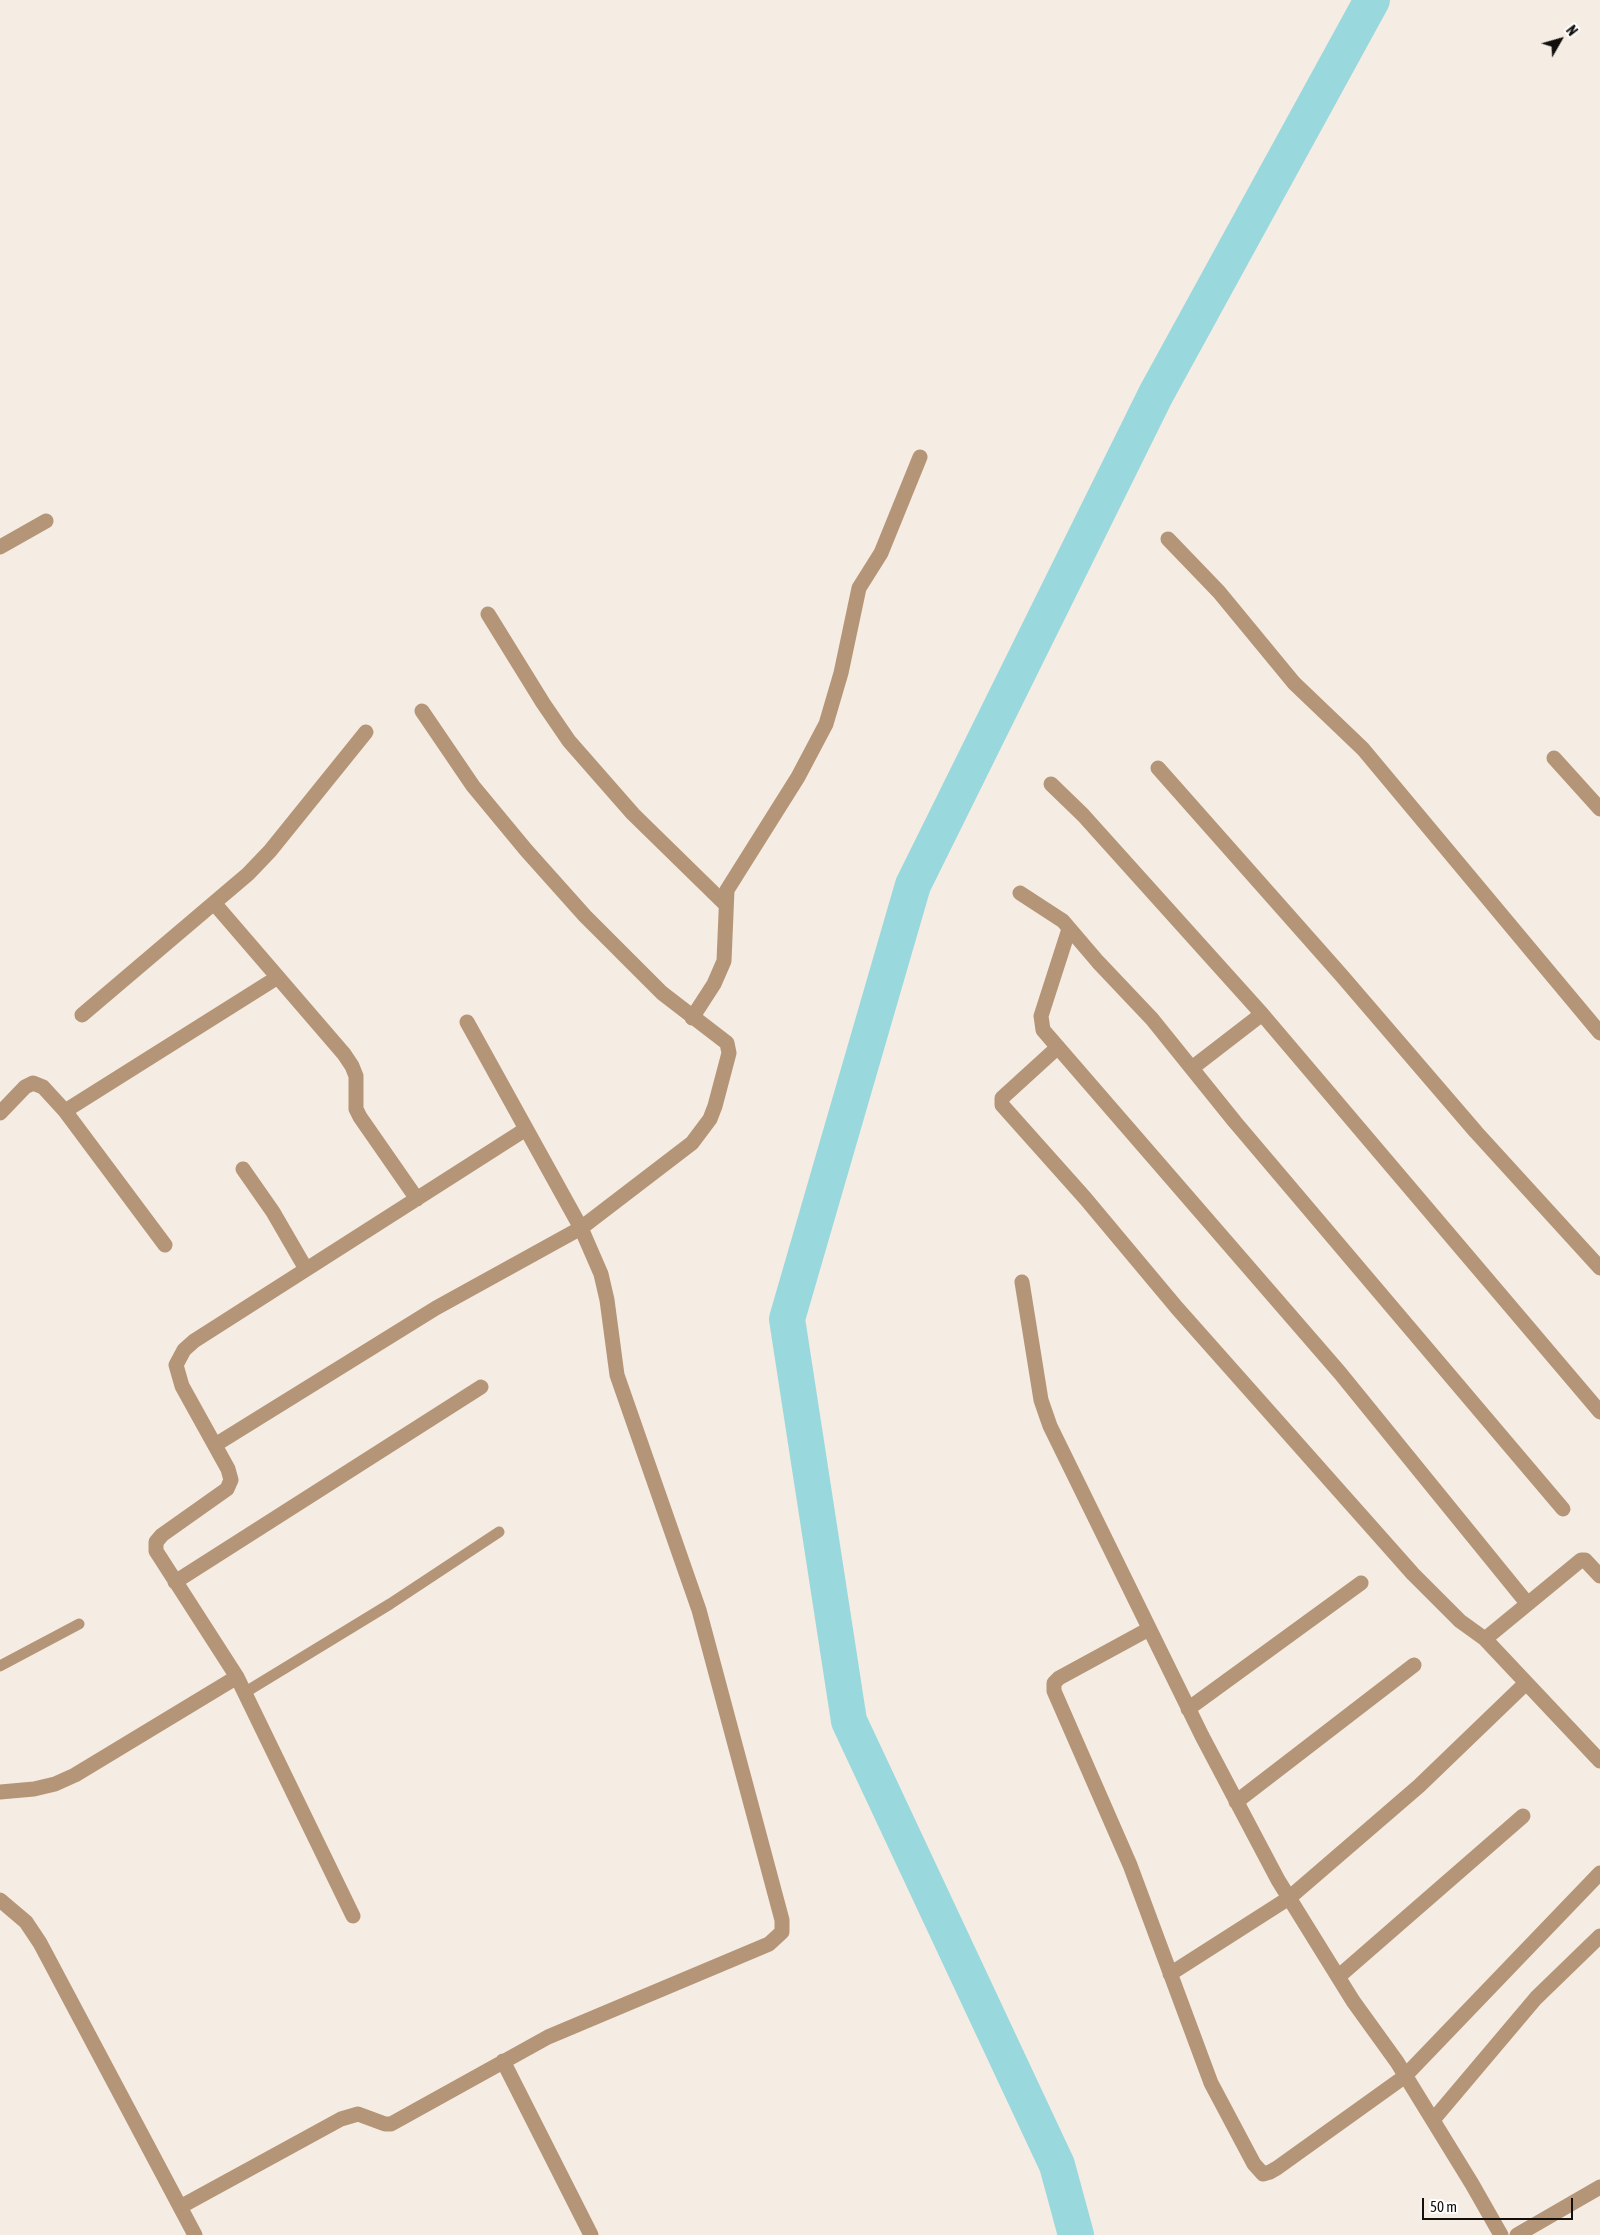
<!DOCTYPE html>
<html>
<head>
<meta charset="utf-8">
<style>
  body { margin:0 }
  #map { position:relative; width:1600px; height:2235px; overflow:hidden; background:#f5ece3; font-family:"Asap Condensed",sans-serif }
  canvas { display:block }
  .north { position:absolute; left:1535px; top:15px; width:50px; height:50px; -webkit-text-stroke:4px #fff; paint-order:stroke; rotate:52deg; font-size:14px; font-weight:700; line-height:20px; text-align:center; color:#120f0c }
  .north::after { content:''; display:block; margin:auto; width:18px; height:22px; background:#120f0c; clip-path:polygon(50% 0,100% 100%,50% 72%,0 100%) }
  .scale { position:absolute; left:1422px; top:2198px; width:151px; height:22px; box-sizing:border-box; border:2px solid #120f0c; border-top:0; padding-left:6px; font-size:15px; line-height:18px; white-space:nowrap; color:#120f0c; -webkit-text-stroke:4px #fff; paint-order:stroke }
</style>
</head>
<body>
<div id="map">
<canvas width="1600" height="2235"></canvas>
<div class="north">N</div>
<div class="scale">50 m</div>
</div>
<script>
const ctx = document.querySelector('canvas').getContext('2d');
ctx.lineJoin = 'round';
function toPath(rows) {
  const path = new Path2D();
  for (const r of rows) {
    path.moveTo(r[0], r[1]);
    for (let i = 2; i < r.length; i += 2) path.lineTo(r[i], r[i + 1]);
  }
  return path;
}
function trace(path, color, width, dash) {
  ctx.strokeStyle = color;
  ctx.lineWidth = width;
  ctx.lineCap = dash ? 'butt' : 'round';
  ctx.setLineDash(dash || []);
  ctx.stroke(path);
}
trace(toPath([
  [1076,2235,1057,2165,849,1721,787,1319,913,885,1156,394,1372,0]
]), '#99d9de', 36);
trace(toPath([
  [0,1666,79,1624],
  [244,1693,390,1604,499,1532]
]), '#b59577', 11);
trace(toPath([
  [1168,539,1219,592,1294,683,1363,749,1600,1033],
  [0,547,46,521],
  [488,614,543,703,569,741,633,814,725,904],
  [1554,758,1600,809],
  [1158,768,1342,976,1476,1132,1600,1268],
  [1051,784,1083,815,1262,1014,1600,1412],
  [1020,893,1063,921,1098,962,1152,1019,1235,1122,1563,1509],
  [214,903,344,1054,352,1066,356,1076,356,1109,360,1117,417,1199],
  [1069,929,1041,1016,1043,1030,1340,1373,1527,1603],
  [82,1015,248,874,270,851,366,732],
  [692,1018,714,984,724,961,727,890,798,777,826,724,841,673,859,588,881,553,920,457],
  [1058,1047,1002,1098,1002,1105,1085,1198,1177,1308,1413,1574,1460,1621,1485,1639,1600,1761],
  [1192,1068,1262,1014],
  [65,1111,278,977],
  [0,1113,25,1087,33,1083,43,1087,65,1111,165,1245],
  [243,1169,273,1212,306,1269],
  [1022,1282,1041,1400,1050,1426,1202,1736,1278,1880,1353,2001,1397,2062,1472,2184,1501,2235],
  [215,1445,436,1308,581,1228,692,1143,710,1119,715,1106,729,1053,727,1043,662,993,585,916,526,850,473,786,422,711],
  [175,1582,481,1387],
  [1149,1629,1059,1678,1054,1683,1054,1691,1130,1865,1211,2083,1254,2164,1263,2174,1270,2172,1277,2168,1404,2077,1600,1873],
  [1485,1639,1581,1560,1585,1560,1600,1576],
  [1188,1709,1361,1583],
  [0,1792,34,1789,55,1784,75,1775,237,1677],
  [1236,1802,1414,1665],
  [0,1900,26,1922,40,1943,195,2235],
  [353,1916,237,1677,156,1551,156,1542,162,1535,227,1489,231,1480,228,1469,182,1386,176,1365,184,1350,194,1341,526,1129],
  [1170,1974,1289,1898,1419,1786,1526,1683],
  [1338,1977,1523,1816],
  [503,2061,591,2235],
  [1433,2120,1536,1998,1600,1936],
  [180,2207,341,2119,358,2114,385,2124,391,2124,548,2037,769,1944,782,1932,782,1920,699,1610,617,1375,607,1300,601,1274,581,1228,467,1022],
  [1517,2235,1600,2187]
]), '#b59577', 15);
</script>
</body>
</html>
